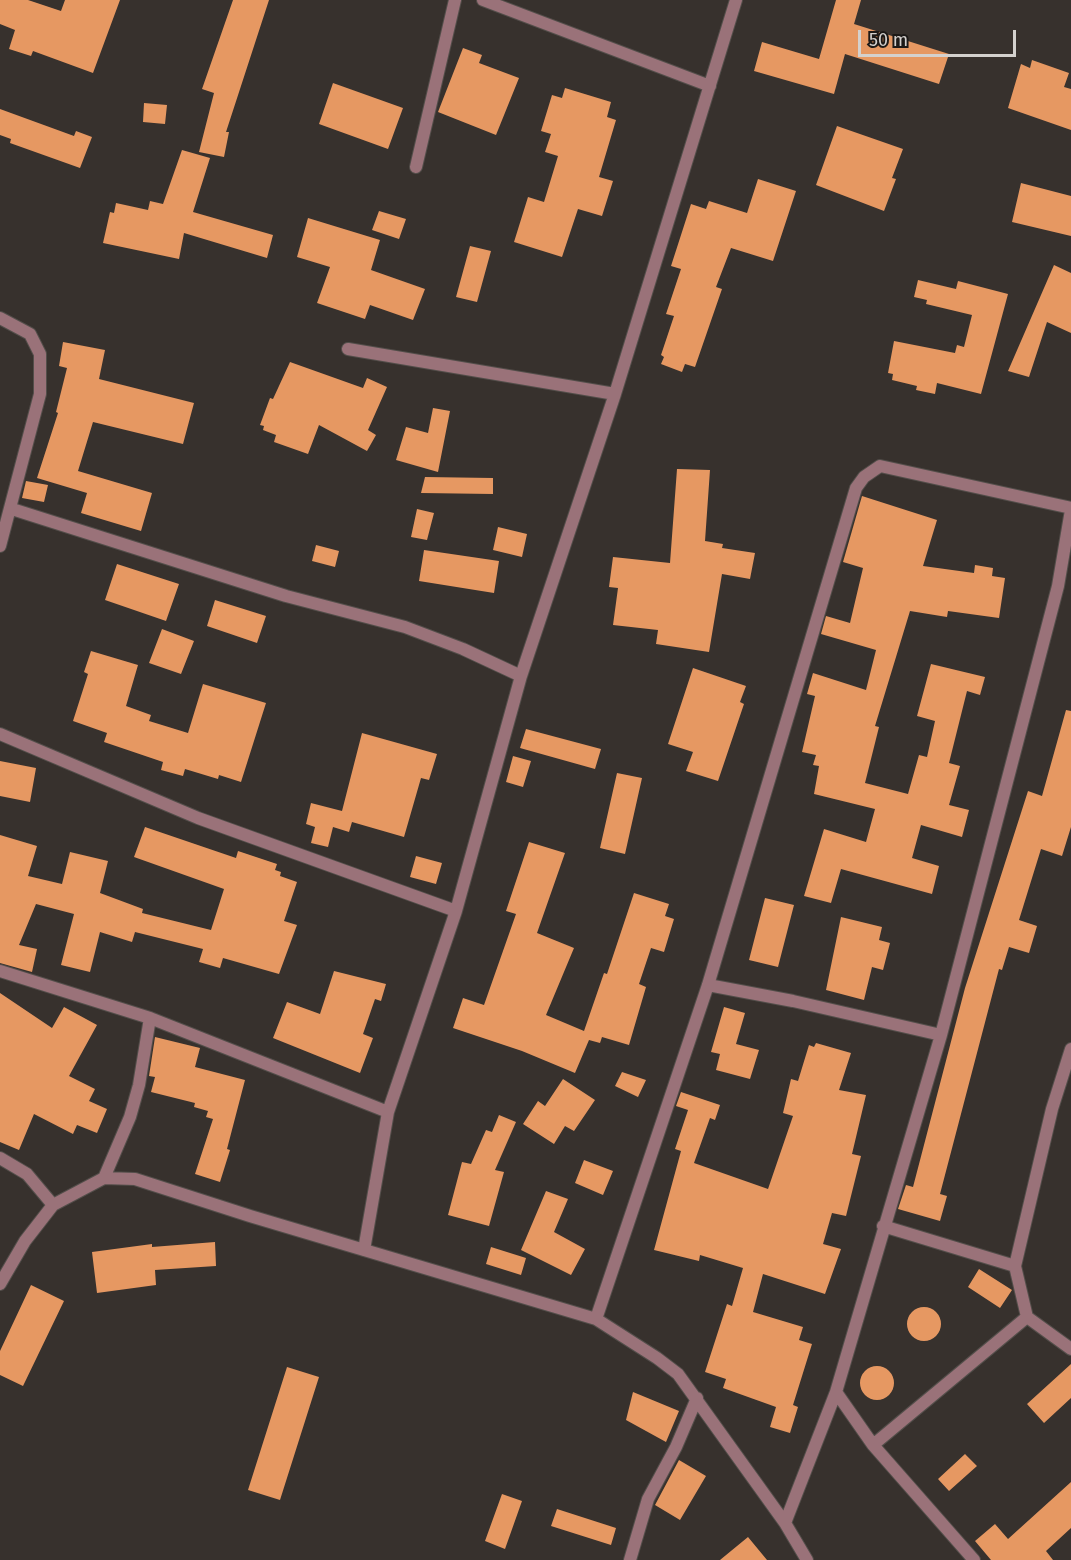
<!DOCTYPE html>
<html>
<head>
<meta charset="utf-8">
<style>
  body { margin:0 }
  #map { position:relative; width:1071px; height:1560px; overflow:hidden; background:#37312d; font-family:"Fira Sans",sans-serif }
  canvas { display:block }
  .scale { position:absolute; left:858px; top:30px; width:158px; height:27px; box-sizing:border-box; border:3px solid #d4d1ce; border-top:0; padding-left:8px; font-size:18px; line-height:21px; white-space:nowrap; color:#d4d1ce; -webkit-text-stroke:4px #1c1917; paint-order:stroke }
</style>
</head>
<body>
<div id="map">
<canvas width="1071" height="1560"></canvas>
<div class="scale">50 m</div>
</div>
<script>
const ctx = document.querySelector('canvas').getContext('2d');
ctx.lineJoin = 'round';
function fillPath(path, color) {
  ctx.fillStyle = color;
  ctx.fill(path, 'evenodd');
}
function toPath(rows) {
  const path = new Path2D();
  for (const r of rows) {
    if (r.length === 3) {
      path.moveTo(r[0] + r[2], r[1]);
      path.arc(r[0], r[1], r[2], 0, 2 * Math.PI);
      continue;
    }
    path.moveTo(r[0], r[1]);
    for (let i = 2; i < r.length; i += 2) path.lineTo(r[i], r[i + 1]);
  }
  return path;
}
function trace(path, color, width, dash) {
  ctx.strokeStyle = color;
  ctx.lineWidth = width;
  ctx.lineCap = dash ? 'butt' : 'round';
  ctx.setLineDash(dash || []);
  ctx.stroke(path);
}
fillPath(toPath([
  [0,0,28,0,61,11,65,0,120,0,93,73,33,51,31,56,9,49,15,30,0,24],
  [233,0,269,0,226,132,229,132,224,157,199,152,214,93,202,89],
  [836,0,861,0,854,24,949,54,939,84,845,54,834,94,754,71,762,42,819,59],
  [463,48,482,55,479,63,519,78,496,135,438,112],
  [1032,60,1069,73,1064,87,1071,89,1071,130,1008,108,1021,64,1030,68],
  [333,83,403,108,388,149,319,124],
  [565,88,611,102,607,117,616,120,599,177,613,181,602,216,578,209,562,257,514,242,528,197,544,202,558,156,545,152,551,134,541,131,552,95,562,98],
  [144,103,167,105,165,124,143,122],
  [0,109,74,136,76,131,92,137,80,168,10,143,11,139,0,135],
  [837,126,903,149,892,178,896,179,884,211,816,185],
  [182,150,210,158,193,212,273,235,267,258,184,233,179,259,103,243,110,212,114,213,116,203,148,210,150,201,163,204],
  [758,179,796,191,773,261,731,248,716,287,722,289,695,367,685,364,682,372,661,364,664,357,661,355,674,316,666,314,681,269,671,266,691,204,706,209,709,201,747,213],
  [1021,183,1071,196,1071,236,1012,222],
  [379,211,406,219,399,239,372,230],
  [308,218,380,240,371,270,425,289,413,320,370,305,365,319,317,303,330,267,297,257],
  [470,246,491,251,477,302,456,297],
  [1054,265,1071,273,1071,333,1047,322,1029,377,1008,371],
  [918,280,956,289,958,281,1008,294,981,394,937,383,935,394,916,390,917,386,892,380,893,374,888,373,894,341,955,353,957,345,964,347,972,315,926,304,927,300,914,297],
  [63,342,105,350,99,379,194,403,183,444,93,422,78,471,152,493,141,531,81,513,87,493,37,478,58,413,56,412,67,368,59,366],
  [290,362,363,388,367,378,387,387,368,430,376,435,367,451,319,425,308,454,274,442,276,435,263,430,264,426,260,425,270,398,273,399],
  [433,408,450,411,438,472,396,460,406,427,428,433],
  [677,469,710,470,705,541,723,544,722,548,755,553,750,579,722,574,709,652,656,644,658,630,613,625,618,588,609,587,613,557,670,563],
  [425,477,493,478,493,494,421,493],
  [26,481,48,485,44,502,22,498],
  [862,496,937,520,923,566,974,573,975,565,993,568,992,576,1005,578,999,618,948,611,947,617,910,611,875,726,879,727,865,783,908,794,919,755,927,757,935,721,917,716,931,664,985,677,980,695,967,691,949,763,960,766,949,805,969,810,962,837,921,825,912,858,939,866,932,894,841,869,831,903,804,896,824,829,866,842,875,809,814,794,819,766,813,765,816,755,802,752,815,696,807,694,813,673,866,690,876,650,821,634,826,616,850,623,863,568,843,562],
  [417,509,434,513,427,540,411,537],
  [498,527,527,534,522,557,493,550],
  [316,545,339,551,335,567,312,561],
  [424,550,499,561,494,593,419,581],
  [117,564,179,584,166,621,105,600],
  [215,600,266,616,257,643,207,626],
  [162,629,194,641,181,674,149,663],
  [91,651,138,665,126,706,151,715,149,721,188,733,203,684,266,703,241,782,219,775,218,779,185,769,183,776,161,770,163,762,104,742,107,733,73,721,88,674,84,672],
  [693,668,746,686,740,702,744,704,718,781,686,771,693,752,668,744],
  [1066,710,1071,711,1071,827,1062,856,1041,849,1019,920,1037,926,1029,953,1009,947,1002,970,999,969,940,1194,947,1196,940,1221,898,1209,906,1185,913,1187,965,988,1028,791,1042,796],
  [526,729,601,749,595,769,520,748],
  [362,733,437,754,429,780,421,778,404,837,352,822,349,832,333,827,328,847,311,843,315,827,306,824,311,803,342,811],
  [513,756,531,761,523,787,506,782],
  [0,761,36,768,30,802,0,796],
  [617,773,642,778,625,854,600,848],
  [145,827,236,858,238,851,277,864,275,870,281,872,280,876,297,882,284,921,297,925,279,974,223,958,220,968,199,962,203,949,135,932,132,942,100,932,90,972,61,965,74,914,36,904,19,945,37,949,32,972,0,963,0,835,37,846,28,876,62,884,70,852,108,861,100,893,143,909,142,913,211,930,224,889,134,857],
  [529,842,565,853,537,933,574,948,546,1015,584,1031,604,973,607,974,634,893,669,904,665,916,674,919,664,952,651,948,639,984,646,987,629,1045,602,1037,600,1043,589,1040,575,1073,522,1051,453,1028,463,998,484,1005,516,914,506,911],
  [416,856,442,863,436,884,410,877],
  [765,898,794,905,778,967,749,960],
  [841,917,882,927,879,940,890,943,883,970,872,967,864,1000,826,990],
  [334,971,386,984,381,1001,375,999,363,1034,373,1038,360,1073,273,1038,287,1002,320,1014],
  [0,993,52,1028,64,1007,97,1025,69,1076,95,1089,89,1101,107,1109,97,1133,77,1125,73,1134,34,1114,19,1150,0,1142],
  [724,1007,745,1013,736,1044,759,1050,750,1079,716,1070,720,1054,711,1052],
  [155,1037,200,1048,195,1067,245,1080,227,1149,230,1150,220,1182,195,1174,213,1119,206,1117,208,1111,194,1107,195,1103,151,1092,155,1077,149,1076],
  [816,1043,851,1053,839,1090,866,1095,852,1154,861,1156,846,1216,832,1213,823,1244,841,1249,825,1294,763,1274,753,1312,803,1327,799,1340,812,1344,793,1405,798,1407,790,1433,770,1427,776,1407,723,1388,726,1379,705,1372,727,1304,732,1306,743,1268,700,1255,699,1261,654,1250,681,1151,675,1149,688,1110,676,1106,681,1092,720,1105,715,1120,710,1118,694,1163,768,1189,793,1116,783,1113,791,1079,798,1081,809,1045,814,1047],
  [622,1072,646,1080,638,1097,615,1086],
  [563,1079,595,1100,574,1131,565,1126,554,1144,523,1124,538,1101,545,1106],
  [499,1115,516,1122,495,1170,504,1172,489,1226,448,1215,462,1162,471,1164,486,1130,492,1132],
  [584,1160,613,1171,603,1195,575,1183],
  [546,1191,568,1199,554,1232,585,1249,571,1275,521,1250],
  [215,1242,216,1266,155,1270,156,1285,97,1293,92,1252,152,1244,152,1247],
  [491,1247,526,1258,521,1275,486,1264],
  [979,1269,1012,1290,1000,1308,968,1287],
  [31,1285,64,1301,23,1386,0,1375,0,1351],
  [924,1324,17],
  [1071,1364,1071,1398,1044,1423,1027,1404],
  [877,1383,17],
  [287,1367,319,1377,280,1500,248,1490],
  [633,1392,679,1411,666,1442,626,1420],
  [965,1454,977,1466,949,1491,938,1479],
  [679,1460,706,1476,680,1520,655,1505],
  [1071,1482,1071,1528,1046,1551,1053,1560,991,1560,975,1541,995,1524,1008,1539],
  [502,1494,522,1501,505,1549,485,1541],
  [557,1509,616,1528,611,1545,551,1526],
  [748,1537,767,1560,720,1560]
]), '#e69862');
const minor = toPath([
  [483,0,710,86],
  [416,167,455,0],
  [0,318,30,334,40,354,40,394,0,546],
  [348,349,615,394],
  [12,509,286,596,405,627,463,649,521,676],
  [0,734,198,818,456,911],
  [0,971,150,1018,388,1112],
  [708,985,793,1001,941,1035],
  [0,1158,27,1174,53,1205],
  [104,1178,130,1117,139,1085,150,1018],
  [883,1226,1015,1266,1027,1317,1071,1349],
  [364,1250,388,1112,456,911,521,676,615,394,736,0],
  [1015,1266,1052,1109,1071,1049],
  [0,1284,25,1241,53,1205,104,1178,135,1179,250,1216,596,1319,657,1358,678,1374,785,1523,807,1560],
  [596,1319,708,985,856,488,864,477,880,466,1071,508],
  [836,1392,873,1445,974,1560],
  [873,1445,1027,1317],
  [785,1523,836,1392,941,1035,1058,586,1071,510],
  [630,1560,648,1499,676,1447,697,1398]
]);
trace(minor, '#534e4a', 14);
trace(minor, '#9a7279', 12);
</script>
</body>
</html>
